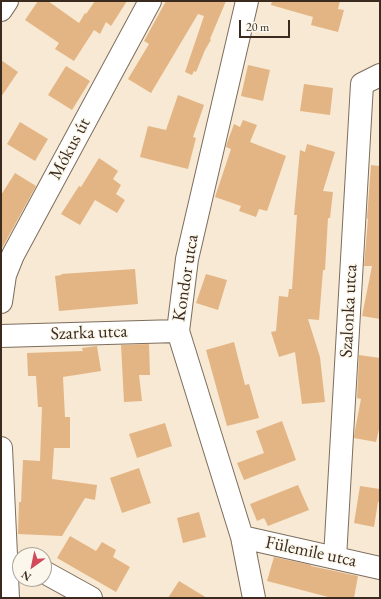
<!DOCTYPE html>
<html>
<head>
<meta charset="utf-8">
<style>
  body { margin:0 }
  #map { position:relative; width:381px; height:599px; overflow:hidden; background:#f7e9d3; font-family:"EB Garamond",serif }
  canvas { display:block }
  .frame { position:absolute; inset:0; border:2px solid #3b2a1e; pointer-events:none }
  .north { position:absolute; left:12px; top:547px; width:40px; height:40px; box-sizing:border-box; background:#fbf7ec; border:1px solid #aea59a; border-radius:50%; rotate:213deg; font-size:11px; font-weight:700; line-height:16px; text-align:center; color:#3b2a1e }
  .north::after { content:''; display:block; margin:auto; width:14px; height:18px; background:#d1495b; clip-path:polygon(50% 0,100% 100%,50% 72%,0 100%) }
  .scale { position:absolute; left:239px; top:20px; width:51px; height:18px; box-sizing:border-box; border:2px solid #3b2a1e; border-top:0; padding-left:5px; font-size:12px; line-height:14px; white-space:nowrap; color:#3b2a1e; -webkit-text-stroke:3px #fbf7ec; paint-order:stroke }
</style>
</head>
<body>
<div id="map">
<canvas width="381" height="599"></canvas>
<div class="frame"></div>
<div class="north">N</div>
<div class="scale">20 m</div>
</div>
<script>
const ctx = document.querySelector('canvas').getContext('2d');
ctx.lineJoin = 'round';
function fillPath(path, color) {
  ctx.fillStyle = color;
  ctx.fill(path, 'evenodd');
}
function toPath(rows) {
  const path = new Path2D();
  for (const r of rows) {
    path.moveTo(r[0], r[1]);
    for (let i = 2; i < r.length; i += 2) path.lineTo(r[i], r[i + 1]);
  }
  return path;
}
function trace(path, color, width, dash) {
  ctx.strokeStyle = color;
  ctx.lineWidth = width;
  ctx.lineCap = dash ? 'butt' : 'round';
  ctx.setLineDash(dash || []);
  ctx.stroke(path);
}
function write(font, color, halo, rows, align = 'center') {
  ctx.font = font + ' "EB Garamond",serif';
  ctx.lineWidth = 3;
  ctx.setLineDash([]);
  ctx.textBaseline = 'middle';
  ctx.strokeStyle = halo;
  ctx.fillStyle = color;
  for (const [text, x, y, turn = 0] of rows) {
    ctx.save();
    ctx.translate(x, y);
    ctx.rotate((+turn || 0) * Math.PI / 180);
    ctx.textAlign = isNaN(turn) ? turn : align;
    if (halo) ctx.strokeText(text, 0, 0);
    ctx.fillText(text, 0, 0);
    ctx.restore();
  }
}
fillPath(toPath([
  [38,1,48,1,79,23,85,13,86,14,95,1,127,1,111,26,106,22,100,34,94,30,74,61,55,49,59,43,25,20],
  [166,1,226,1,210,39,211,40,205,50,196,72,194,71,192,75,185,72,204,16,198,14,151,93,128,79,149,44,144,41],
  [272,1,340,1,338,9,344,10,338,32,311,25,313,17,271,5],
  [1,60,18,72,1,97],
  [248,65,270,70,263,101,241,96],
  [66,66,90,81,72,110,48,95],
  [304,84,333,88,330,115,300,111],
  [178,95,204,105,193,137,196,138,188,169,140,157,148,126,166,130],
  [243,120,257,125,250,142,286,156,267,211,259,209,256,217,239,211,241,206,215,197,231,149,226,147,227,143,234,124,240,127],
  [20,122,48,139,35,161,7,144],
  [307,144,335,152,323,191,333,192,330,218,328,218,325,270,323,270,319,320,308,319,320,357,325,402,302,404,295,352,279,357,271,332,276,331,279,296,288,297,289,289,292,289,297,215,294,215,300,150,305,152],
  [99,158,118,171,113,179,121,185,116,194,125,200,117,213,95,200,80,225,61,214,79,186,81,187],
  [371,165,380,166,380,319,362,316,372,266,364,266,368,219,367,218],
  [15,173,36,186,1,250,1,195],
  [135,269,138,304,59,311,55,276,62,275,61,274],
  [206,274,227,280,218,310,196,303],
  [234,342,245,385,249,384,259,418,227,426,206,350],
  [149,344,150,375,139,375,142,401,124,402,121,345],
  [97,346,101,371,63,377,65,417,70,417,70,448,54,448,52,479,97,485,95,500,85,498,62,536,18,534,19,502,21,502,23,460,40,461,42,407,38,407,36,376,28,376,27,353,83,351,82,348],
  [359,355,380,358,380,425,376,442,354,438,355,430,361,399,357,398],
  [282,421,296,460,244,480,237,463,264,453,256,431],
  [165,423,172,446,137,458,129,434],
  [139,468,151,503,122,513,110,478],
  [298,485,309,510,268,526,264,518,257,521,250,504],
  [360,486,380,489,380,502,378,502,374,527,354,523],
  [199,512,206,537,183,543,177,518],
  [70,536,96,551,102,542,116,550,113,557,130,567,116,592,57,558],
  [274,557,311,565,311,566,358,576,354,598,332,598,267,581],
  [179,581,207,598,168,598]
]), '#e4b584');
const minor = toPath([
  [247,1,187,259,178,331,242,537,254,598],
  [1,10,7,1],
  [1,302,5,275,13,255,150,1],
  [1,336,178,331],
  [1,448,8,598],
  [242,537,380,568],
  [335,558,362,84,380,75],
  [44,572,91,598]
]);
trace(minor, '#7d6d5d', 24);
trace(minor, '#fff', 22);
write('18px', '#3b2a1e', '#fbf7ec', [
  ["Mókus út",70,149,-62],
  ["Kondor utca",186,278,-81],
  ["Szalonka utca",349,311,-87],
  ["Szarka utca",89,333,-2],
  ["Fülemile utca",311,552,12]
]);
</script>
</body>
</html>
